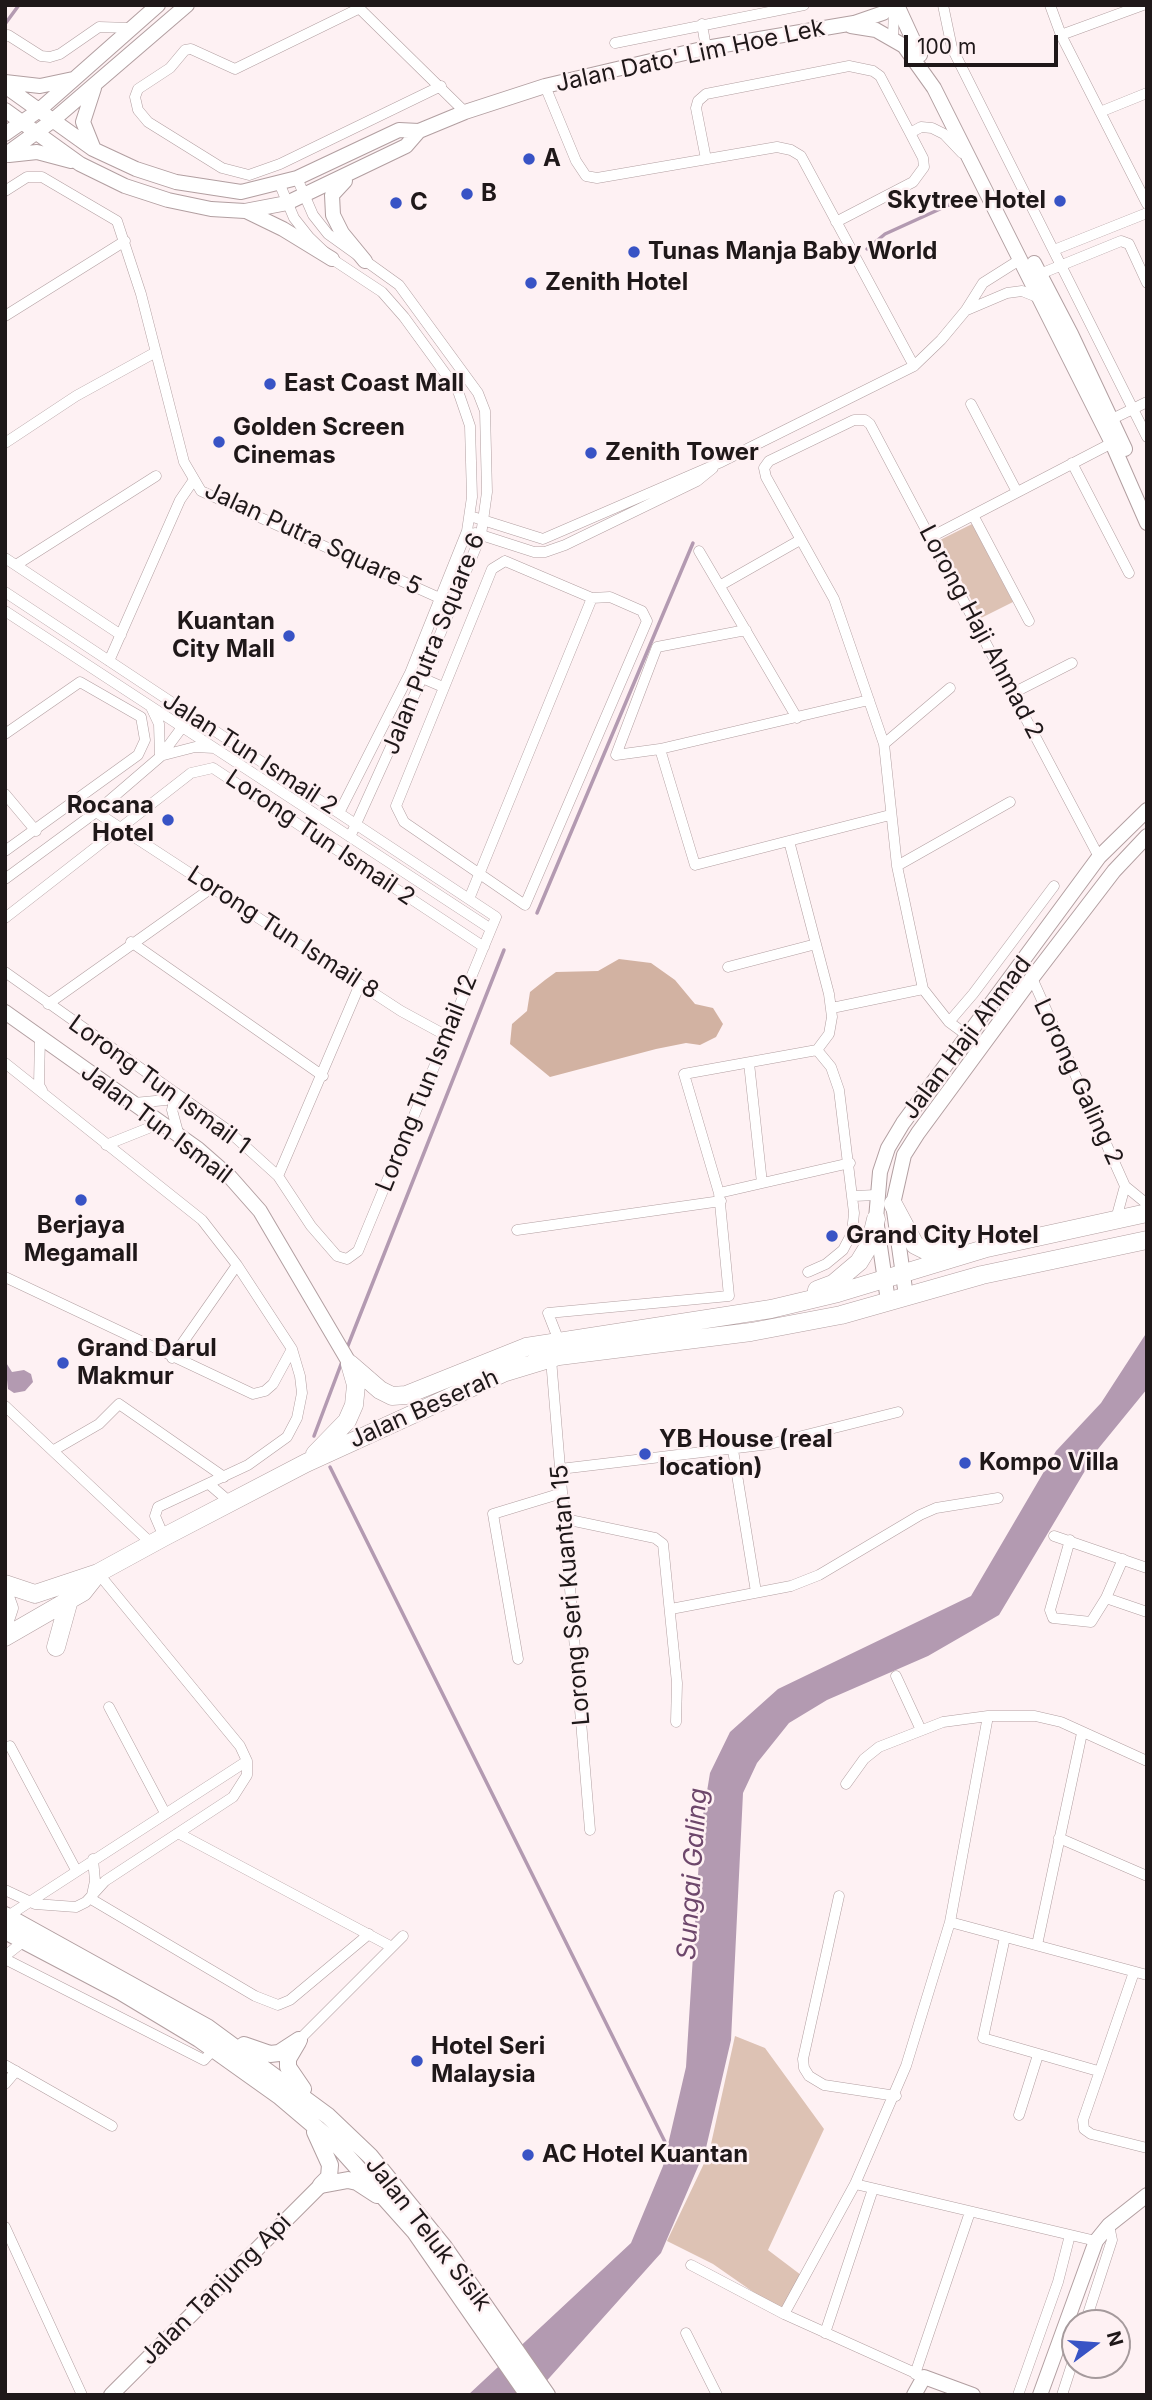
<!DOCTYPE html>
<html>
<head>
<meta charset="utf-8">
<style>
  body { margin:0 }
  #map { position:relative; width:1152px; height:2400px; overflow:hidden; background:#fef1f3; font-family:Inter,sans-serif }
  canvas { display:block }
  .frame { position:absolute; inset:0; border:7px solid #1f1819; pointer-events:none }
  .north { position:absolute; left:1061px; top:2309px; width:70px; height:70px; box-sizing:border-box; background:#fef1f3; border:2px solid #a59a9c; border-radius:50%; rotate:74deg; font-size:19px; font-weight:700; line-height:28px; text-align:center; color:#1f1819 }
  .north::after { content:''; display:block; margin:auto; width:24px; height:32px; background:#3853c5; clip-path:polygon(50% 0,100% 100%,50% 72%,0 100%) }
  .scale { position:absolute; left:904px; top:35px; width:154px; height:32px; box-sizing:border-box; border:4px solid #1f1819; border-top:0; padding-left:9px; font-size:21px; line-height:24px; white-space:nowrap; color:#1f1819; -webkit-text-stroke:5px #fef1f3; paint-order:stroke }
</style>
</head>
<body>
<div id="map">
<canvas width="1152" height="2400"></canvas>
<div class="frame"></div>
<div class="north">N</div>
<div class="scale">100 m</div>
</div>
<script>
const ctx = document.querySelector('canvas').getContext('2d');
ctx.lineJoin = 'round';
function fillPath(path, color) {
  ctx.fillStyle = color;
  ctx.fill(path, 'evenodd');
}
function toPath(rows) {
  const path = new Path2D();
  for (const r of rows) {
    path.moveTo(r[0], r[1]);
    for (let i = 2; i < r.length; i += 2) path.lineTo(r[i], r[i + 1]);
  }
  return path;
}
function trace(path, color, width, dash) {
  ctx.strokeStyle = color;
  ctx.lineWidth = width;
  ctx.lineCap = dash ? 'butt' : 'round';
  ctx.setLineDash(dash || []);
  ctx.stroke(path);
}
function write(font, color, halo, rows, align = 'center') {
  ctx.font = font + ' Inter,sans-serif';
  ctx.lineWidth = 5;
  ctx.setLineDash([]);
  ctx.textBaseline = 'middle';
  ctx.strokeStyle = halo;
  ctx.fillStyle = color;
  for (const [text, x, y, turn = 0] of rows) {
    ctx.save();
    ctx.translate(x, y);
    ctx.rotate((+turn || 0) * Math.PI / 180);
    ctx.textAlign = isNaN(turn) ? turn : align;
    if (halo) ctx.strokeText(text, 0, 0);
    ctx.fillText(text, 0, 0);
    ctx.restore();
  }
}
fillPath(toPath([
  [972,524,1013,602,981,618,940,540],
  [735,2036,765,2048,824,2129,768,2250,801,2275,782,2312,713,2264,667,2241,709,2153]
]), '#ddc2b4');
fillPath(toPath([
  [619,959,651,963,675,980,695,1004,713,1008,723,1024,716,1037,700,1045,686,1043,656,1049,550,1077,510,1044,512,1024,527,1011,530,992,545,980,556,972,598,971]
]), '#d2b2a2');
fillPath(toPath([
  [1147,1332,1147,1389,1098,1449,999,1615,928,1656,827,1700,789,1723,757,1763,743,1793,731,2040,706,2148,661,2253,534,2395,468,2395,631,2243,663,2166,686,2067,701,1828,710,1773,730,1732,778,1689,971,1596,1056,1451,1101,1403],
  [5,1361,12,1372,24,1370,31,1374,33,1382,25,1391,14,1393,8,1389]
]), '#b39ab1');
trace(toPath([
  [5,24,19,5],
  [867,249,885,234,951,204],
  [537,913,693,543],
  [347,1348,504,950],
  [314,1436,343,1359],
  [330,1467,668,2148]
]), '#b39ab1', 3.5);
const street = toPath([
  [356,5,465,112],
  [943,5,952,48,1147,437],
  [1050,5,1061,35,1147,204],
  [360,8,235,69,191,49,185,50,170,68,138,89,135,97,138,110,148,122,222,168,249,175,280,164,441,86],
  [702,24,706,48],
  [1061,35,1143,5],
  [5,37,8,35,41,56,50,57,60,54,99,27,130,28],
  [893,38,894,6],
  [615,43,804,5],
  [545,86,576,161,586,176,597,178,777,147,791,150,801,156,914,366],
  [1100,112,1147,93],
  [910,133,921,127,932,128,944,134,962,153],
  [706,159,696,108,698,101,706,94,849,66,873,71,880,76,910,133,923,158,924,167,913,182,836,222],
  [297,178,313,215,328,234,399,285,478,393,485,411,487,492,481,535,422,678,350,837],
  [280,185,294,218,309,237,332,259,382,292,404,317,458,391,470,426,472,497,467,531,410,673,339,813],
  [5,191,27,177,42,177,117,221,141,294,184,462,201,491,453,604],
  [1054,250,1147,213],
  [1040,274,1121,241,1129,244,1147,283],
  [967,310,1007,293,1022,291,1037,297],
  [5,316,125,241],
  [971,404,1017,492],
  [1106,422,1147,402],
  [5,443,76,396,156,352],
  [1072,463,1129,573],
  [973,515,1029,621],
  [470,516,543,539,719,463,914,366,941,340,966,310,983,283,1021,259],
  [475,533,534,552,545,552,565,545,697,481,713,468],
  [931,537,1112,443],
  [699,551,797,718],
  [5,558,121,635],
  [505,561,592,598,610,597,642,611,647,621,525,905,404,822,396,806,492,569,505,561],
  [16,565,156,476],
  [721,585,800,540],
  [5,592,496,917,358,1251,347,1259,337,1256,311,1226,278,1176,225,1128,5,972],
  [5,611,491,929],
  [746,630,657,647,616,755,660,749,869,700],
  [109,661,180,500,193,481],
  [422,678,443,687],
  [1013,693,1072,663],
  [151,707,159,724,160,756],
  [5,734,80,682,141,717,145,740,138,755,5,851],
  [884,744,950,688],
  [660,749,695,865,890,815],
  [160,756,195,747,214,748],
  [5,794,36,831],
  [96,812,401,1011,447,1036],
  [897,866,1010,802],
  [5,879,96,812,160,757,186,722],
  [469,899,592,598],
  [5,918,191,773,213,768,484,947],
  [131,942,323,1076],
  [728,967,816,944],
  [1032,978,1125,1186,1147,1204],
  [48,1004,213,887],
  [832,1008,923,989],
  [949,1022,973,994,1054,886],
  [40,1036,39,1085,42,1090],
  [968,1036,949,1022,923,989,897,866,884,744,834,599,766,477,764,468,769,461,854,420,865,420,870,424,1099,857],
  [5,1063,202,1220,237,1265,292,1349,273,1384,265,1391,253,1394,5,1277],
  [749,1063,762,1183],
  [176,1093,172,1110,179,1136],
  [134,1103,166,1100,176,1093],
  [106,1145,161,1123],
  [278,1176,360,984],
  [719,1193,850,1163],
  [854,1196,876,1195],
  [1116,1219,1125,1186],
  [517,1230,721,1201],
  [808,1272,826,1264,843,1250,852,1233,854,1213,839,1090,831,1067,817,1050],
  [559,1341,548,1313,729,1296,719,1193,684,1074,817,1050,829,1034,832,1017,829,994,789,841],
  [172,1358,237,1265],
  [551,1359,590,1830],
  [5,1406,152,1544],
  [54,1450,99,1424,119,1404,224,1477],
  [733,1450,756,1592],
  [560,1469,770,1444,898,1412],
  [209,1484,231,1503],
  [565,1519,655,1538,663,1544,677,1683,676,1722],
  [1054,1536,1147,1568],
  [164,1537,155,1516,158,1507,248,1465,287,1437,297,1418,302,1393,300,1376,292,1349],
  [1070,1540,1050,1610,1053,1618,1091,1622,1106,1598],
  [1123,1559,1106,1598,1147,1612],
  [671,1609,791,1586,819,1575,920,1515,936,1508,998,1498],
  [518,1659,493,1514,562,1493],
  [896,1676,921,1730],
  [109,1707,165,1813],
  [10,1746,76,1870],
  [846,1784,864,1759,879,1747,943,1722,988,1716,1035,1716,1061,1722,1147,1761],
  [178,1833,392,1947],
  [1059,1838,1147,1876],
  [5,1890,35,1904,76,1907,86,1902,105,1881,233,1797,247,1775,247,1761,240,1746,98,1573],
  [92,1895,95,1881,93,1859],
  [839,1896,803,2059,804,2068,809,2076,824,2085,896,2096],
  [91,1899,255,1996,278,2005,290,2000,369,1934],
  [8,1916,247,1761],
  [950,1922,1147,1975],
  [1005,1937,983,2038,1098,2071],
  [1037,1945,1082,1733],
  [5,1956,24,1941],
  [5,1959,204,2060,214,2049],
  [1134,1972,1083,2120,1084,2129,1091,2134,1147,2148],
  [299,2040,403,1936],
  [5,2065,112,2126],
  [5,2084,16,2071],
  [1019,2115,1038,2055],
  [855,2184,1096,2241],
  [5,2227,82,2395],
  [691,2265,784,2314,924,2377],
  [784,2314,855,2184,906,2066,950,1922,988,1716],
  [1085,2323,1112,2240,1109,2225],
  [686,2333,717,2395],
  [825,2333,873,2189],
  [915,2374,970,2212],
  [1018,2395,1058,2282,1070,2235],
  [1062,2395,1075,2355]
]);
const secondary = toPath([
  [897,5,920,55],
  [851,26,876,30,904,46,934,88,1112,443,1147,523],
  [5,82,40,86,73,79],
  [5,86,93,149,136,169,176,182,241,192,297,178,399,130,419,131,465,112,545,86,706,48,854,23,883,13,889,5],
  [5,110,80,164,125,186,168,200,211,209,245,211,287,203,406,146,419,131],
  [5,134,38,111,158,5],
  [93,147,83,122,94,88],
  [5,155,52,121,187,5],
  [9,155,37,152,71,161],
  [345,181,332,195,333,215,342,233,365,261],
  [248,212,283,229,332,259],
  [1034,263,1071,334,1125,449],
  [5,1012,198,1149,230,1177,260,1211,350,1364],
  [906,1296,893,1204,904,1155,918,1133,1032,978,1114,871,1147,836],
  [888,1301,876,1219,880,1172,888,1148,903,1123,1099,857,1147,810],
  [111,2395,321,2185],
  [914,2395,924,2377,973,2395],
  [1040,2395,1096,2241,1109,2225,1147,2195]
]);
const primary = toPath([
  [5,1915,207,2027,328,2116,370,2156,444,2247,547,2395],
  [5,1931,121,1992,199,2039,279,2096,338,2146,415,2232,528,2395],
  [298,2042,288,2059,288,2067,303,2089],
  [244,2045,270,2054,279,2053,299,2040],
  [315,2132,330,2165,329,2177,321,2185],
  [321,2185,348,2180,357,2182,377,2195]
]);
const highway = toPath([
  [893,1204,915,1245,927,1251,961,1250],
  [817,1290,833,1284,859,1262,870,1244,876,1219],
  [350,1364,380,1390,392,1396,406,1395,526,1347,771,1309,838,1293,987,1248,1147,1213],
  [315,1454,347,1421,354,1405,356,1385,350,1364],
  [5,1584,35,1594,98,1573],
  [5,1597,9,1608,5,1620],
  [5,1637,83,1592,98,1573,164,1537,306,1463,503,1373,559,1356,751,1332,841,1315,982,1275,1147,1240],
  [56,1647,69,1600]
]);
trace(street, '#b29fa1', 11);
trace(secondary, '#b29fa1', 16);
trace(primary, '#b29fa1', 18);
trace(highway, '#b29fa1', 19);
trace(street, '#fff', 10);
trace(secondary, '#fff', 14);
trace(primary, '#fff', 16);
trace(highway, '#fff', 18);
for (const [x, y, r, color] of [
  [529,159,7,"#3853c5"],
  [467,194,7,"#3853c5"],
  [1060,201,7,"#3853c5"],
  [396,203,7,"#3853c5"],
  [634,252,7,"#3853c5"],
  [531,283,7,"#3853c5"],
  [270,384,7,"#3853c5"],
  [219,442,7,"#3853c5"],
  [591,453,7,"#3853c5"],
  [289,636,7,"#3853c5"],
  [168,820,7,"#3853c5"],
  [81,1200,7,"#3853c5"],
  [832,1236,7,"#3853c5"],
  [63,1363,7,"#3853c5"],
  [645,1454,7,"#3853c5"],
  [965,1463,7,"#3853c5"],
  [417,2061,7,"#3853c5"],
  [528,2155,7,"#3853c5"]
]) {
  const dot = new Path2D();
  dot.arc(x, y, r, 0, 2 * Math.PI);
  ctx.fillStyle = color;
  ctx.fill(dot);
  trace(dot, '#fef1f3', 2.5);
}
write('24px', '#1f1819', '#fef1f3', [
  ["Jalan Dato' Lim Hoe Lek",690,56,-12],
  ["Jalan Putra Square 5",313,539,25],
  ["Lorong Haji Ahmad 2",981,632,62],
  ["Jalan Putra Square 6",434,644,-68],
  ["Jalan Tun Ismail 2",250,754,33],
  ["Lorong Tun Ismail 2",320,838,34],
  ["Lorong Tun Ismail 8",283,933,33],
  ["Jalan Haji Ahmad",967,1038,-53],
  ["Lorong Galing 2",1078,1082,65],
  ["Lorong Tun Ismail 12",427,1083,-68],
  ["Lorong Tun Ismail 1",159,1085,36],
  ["Jalan Tun Ismail",156,1124,37],
  ["Jalan Beserah",424,1409,-24],
  ["Lorong Seri Kuantan 15",571,1595,-95],
  ["Jalan Teluk Sisik",428,2234,52],
  ["Jalan Tanjung Api",216,2290,-45]
]);
write('bold 24px', '#1f1819', '#fef1f3', [
  ["A",543,159],
  ["B",481,194],
  ["Skytree Hotel",1046,201,"right"],
  ["C",410,203],
  ["Tunas Manja Baby World",648,252],
  ["Zenith Hotel",545,283],
  ["East Coast Mall",284,384],
  ["Golden Screen",233,428],
  ["Cinemas",233,456],
  ["Zenith Tower",605,453],
  ["Kuantan",275,622,"right"],
  ["City Mall",275,650,"right"],
  ["Rocana",154,806,"right"],
  ["Hotel",154,834,"right"],
  ["Berjaya",81,1226,"center"],
  ["Megamall",81,1254,"center"],
  ["Grand City Hotel",846,1236],
  ["Grand Darul",77,1349],
  ["Makmur",77,1377],
  ["YB House (real",659,1440],
  ["location)",659,1468],
  ["Kompo Villa",979,1463],
  ["Hotel Seri",431,2047],
  ["Malaysia",431,2075],
  ["AC Hotel Kuantan",542,2155]
], 'left');
write('italic 26px', '#6d476b', '#fef1f3', [
  ["Sungai Galing",693,1874,-86]
]);
</script>
</body>
</html>
